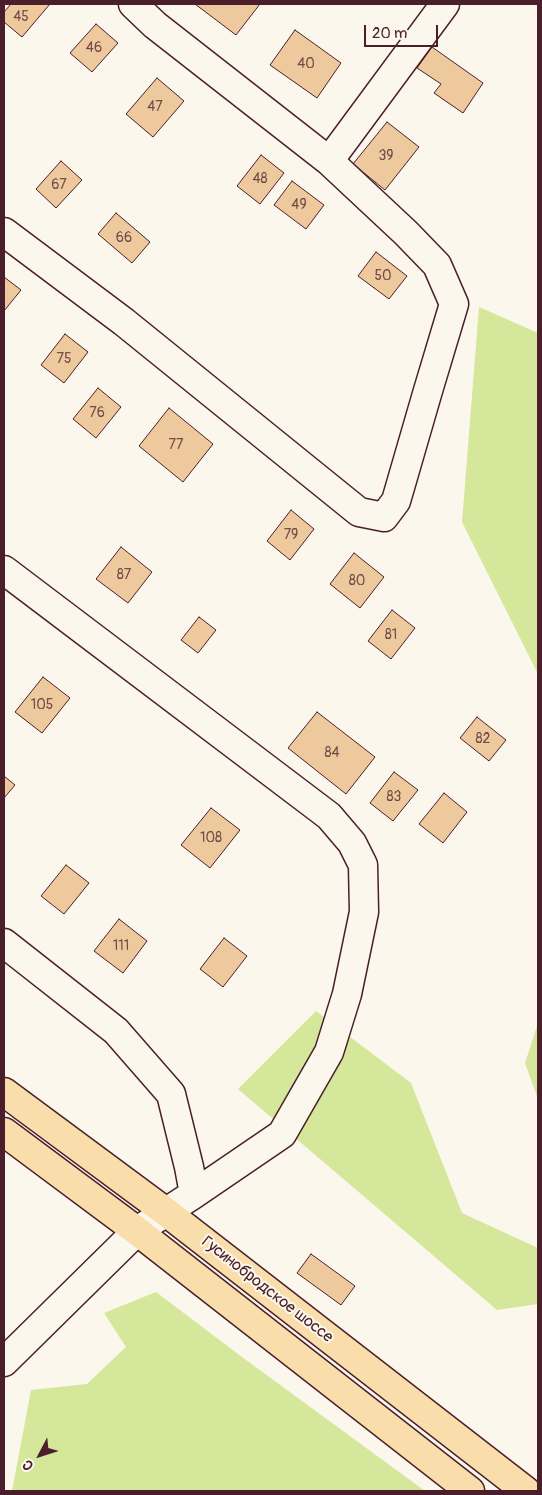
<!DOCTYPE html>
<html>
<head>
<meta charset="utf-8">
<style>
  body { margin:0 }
  #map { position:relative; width:542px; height:1495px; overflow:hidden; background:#fbf7ec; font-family:Pangolin,sans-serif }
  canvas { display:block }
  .frame { position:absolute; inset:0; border:5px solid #4a1f2b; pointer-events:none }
  .north { position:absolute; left:15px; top:1430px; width:50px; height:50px; -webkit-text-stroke:4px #fbf7ec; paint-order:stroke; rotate:230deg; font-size:14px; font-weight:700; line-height:20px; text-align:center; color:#4a1f2b }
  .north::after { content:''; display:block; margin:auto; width:18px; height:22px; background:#4a1f2b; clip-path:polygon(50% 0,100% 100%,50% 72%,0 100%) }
  .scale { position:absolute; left:364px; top:25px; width:74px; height:22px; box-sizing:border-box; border:2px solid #4a1f2b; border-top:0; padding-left:6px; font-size:15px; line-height:18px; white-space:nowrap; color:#4a1f2b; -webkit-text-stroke:4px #fbf7ec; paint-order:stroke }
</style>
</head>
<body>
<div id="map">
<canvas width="542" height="1495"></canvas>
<div class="frame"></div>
<div class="north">С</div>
<div class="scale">20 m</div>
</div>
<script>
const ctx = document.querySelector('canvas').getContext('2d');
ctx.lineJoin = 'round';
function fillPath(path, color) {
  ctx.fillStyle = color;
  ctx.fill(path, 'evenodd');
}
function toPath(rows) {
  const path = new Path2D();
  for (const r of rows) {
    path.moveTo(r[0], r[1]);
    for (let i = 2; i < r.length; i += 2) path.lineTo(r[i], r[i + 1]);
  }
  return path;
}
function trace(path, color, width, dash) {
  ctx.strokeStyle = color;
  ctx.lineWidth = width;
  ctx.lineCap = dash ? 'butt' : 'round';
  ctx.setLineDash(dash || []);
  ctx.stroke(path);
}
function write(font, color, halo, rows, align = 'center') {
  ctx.font = font + ' Pangolin,sans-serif';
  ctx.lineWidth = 4;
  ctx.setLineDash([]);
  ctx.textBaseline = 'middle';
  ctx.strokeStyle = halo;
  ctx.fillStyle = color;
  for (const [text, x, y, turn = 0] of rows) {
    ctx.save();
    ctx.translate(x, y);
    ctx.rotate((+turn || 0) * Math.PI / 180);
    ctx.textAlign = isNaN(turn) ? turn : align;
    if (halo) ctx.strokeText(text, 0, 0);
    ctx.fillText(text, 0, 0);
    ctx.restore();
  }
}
fillPath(toPath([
  [479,307,538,333,538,674,462,522],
  [316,1011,411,1083,462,1213,538,1248,538,1304,497,1310,238,1089],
  [538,1023,538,1099,525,1063],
  [156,1292,242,1357,425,1491,12,1491,31,1390,87,1384,126,1347,104,1313]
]), '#d4e79b');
const building = toPath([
  [11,4,50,4,22,37,4,22,4,12,11,4],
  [195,4,260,4,236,35,195,4],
  [96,24,118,43,92,72,70,53,96,24],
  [295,30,341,63,317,98,270,65,295,30],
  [432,47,483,83,463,113,434,93,441,84,417,68,432,47],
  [157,78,184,101,153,137,126,114,157,78],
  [387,122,419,147,385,190,353,164,387,122],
  [261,155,284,173,260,204,237,186,261,155],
  [61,161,82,180,56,208,36,189,61,161],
  [292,181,324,205,306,229,274,205,292,181],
  [116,213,150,242,132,263,98,234,116,213],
  [376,252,407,276,389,299,358,276,376,252],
  [4,277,21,290,4,311,4,277],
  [65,334,88,352,64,383,41,365,65,334],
  [98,388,121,407,96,438,73,419,98,388],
  [169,408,213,444,183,482,139,446,169,408],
  [291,510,314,529,290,560,267,541,291,510],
  [121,547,152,572,128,603,96,579,121,547],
  [354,553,384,577,360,608,330,584,354,553],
  [392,610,415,628,391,659,368,641,392,610],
  [199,617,216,630,198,653,181,640,199,617],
  [43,677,70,698,42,733,15,712,43,677],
  [317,712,375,757,346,794,288,748,317,712],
  [477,717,506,740,489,761,460,738,477,717],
  [394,772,418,790,393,821,370,803,394,772],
  [4,776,15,785,4,798,4,776],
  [444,793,467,812,443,843,419,824,444,793],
  [211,808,240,830,210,868,181,845,211,808],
  [66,865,89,883,64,914,41,896,66,865],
  [119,919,147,941,123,973,94,951,119,919],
  [224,938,247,956,223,987,200,969,224,938],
  [311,1254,355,1286,341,1305,297,1273,311,1254]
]);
fillPath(building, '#eec99e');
trace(building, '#4a1f2b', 1);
const minor = toPath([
  [329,161,445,4],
  [4,232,124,322,359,512,384,517,396,501,427,394,454,304,437,265,406,233,329,161,155,25,133,4],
  [4,570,329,816,352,843,363,865,364,912,347,994,329,1052,282,1134,194,1194],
  [4,943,116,1031,171,1094,189,1167,194,1194,137,1231,4,1362]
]);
const major = toPath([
  [4,1092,166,1212,526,1491],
  [4,1132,137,1231,470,1491]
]);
trace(minor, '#4a1f2b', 31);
trace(major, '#4a1f2b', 31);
trace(minor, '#fbf7ec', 28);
trace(major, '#f9deab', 28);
write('14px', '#734a48', null, [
  ["45",21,17],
  ["46",94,48],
  ["40",306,64],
  ["47",155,107],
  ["39",386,156],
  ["48",260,179],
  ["67",59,185],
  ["49",299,205],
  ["66",124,238],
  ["50",383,276],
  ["75",64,359],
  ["76",97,413],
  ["77",176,445],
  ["79",291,535],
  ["87",124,575],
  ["80",357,581],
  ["81",391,635],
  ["105",42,705],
  ["82",483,739],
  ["84",332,753],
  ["83",394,797],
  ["108",211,838],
  ["111",121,946]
]);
write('16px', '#4a1f2b', '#fbf7ec', [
  ["Гусинобродское шоссе",267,1290,38]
]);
</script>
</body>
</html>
